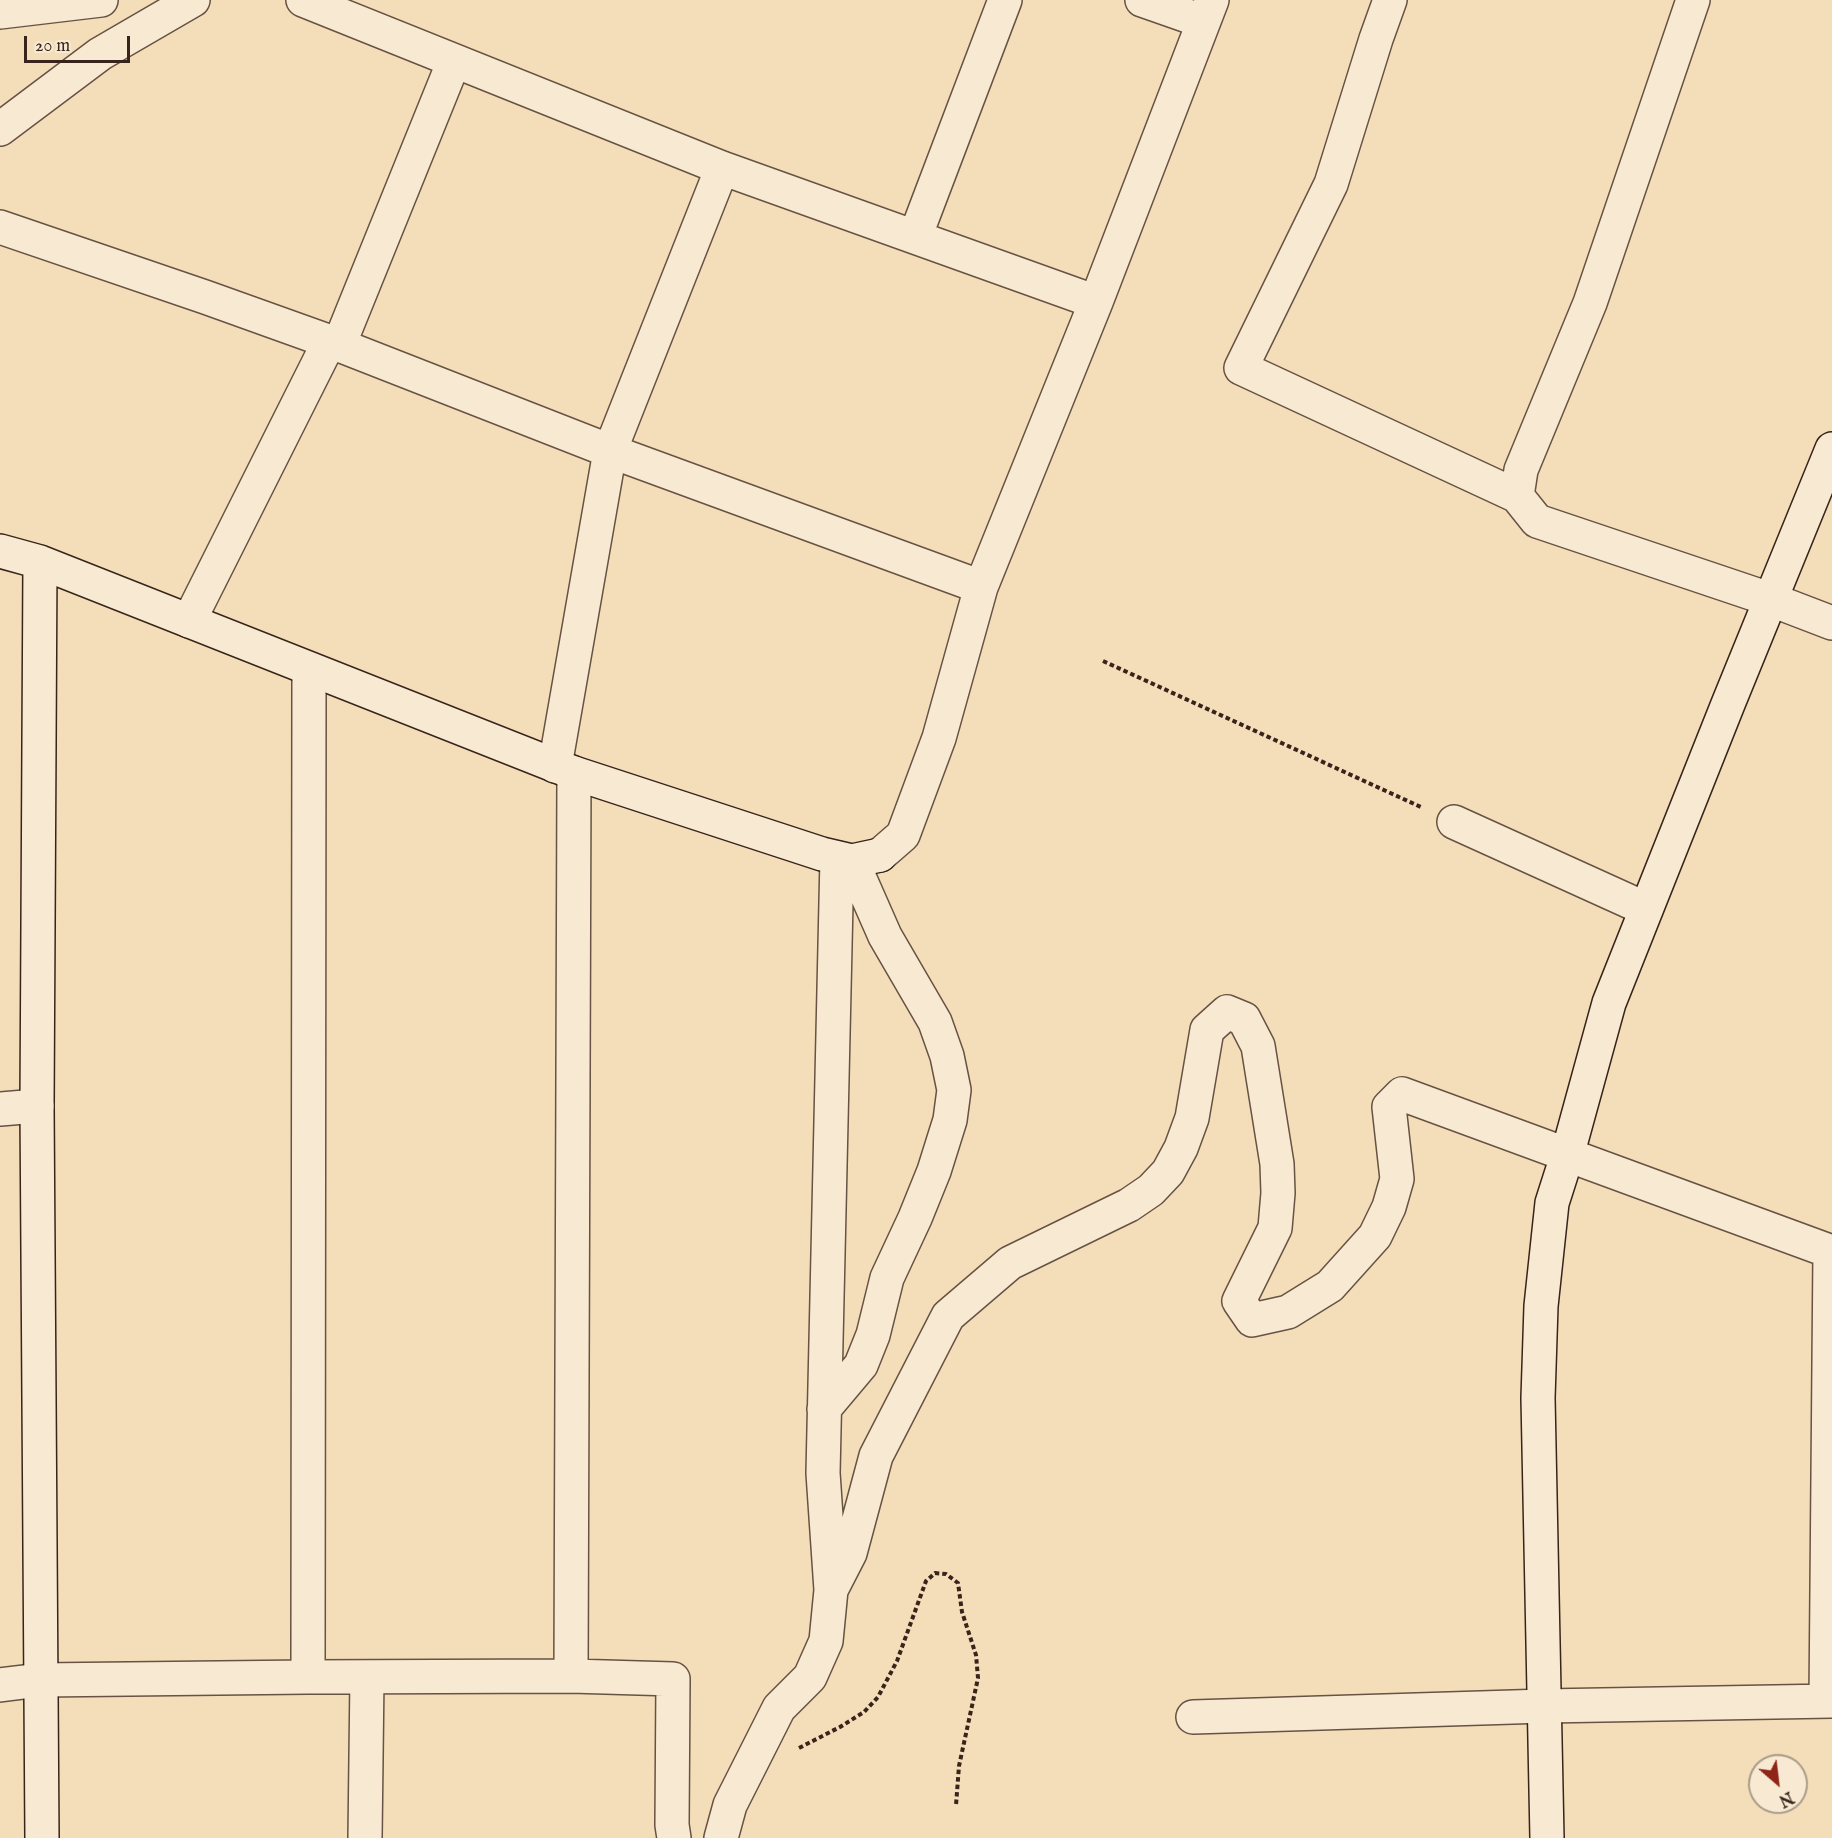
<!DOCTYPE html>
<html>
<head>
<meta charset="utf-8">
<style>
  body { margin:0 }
  #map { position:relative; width:1832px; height:1838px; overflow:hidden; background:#f4deba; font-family:"IM FELL English",serif }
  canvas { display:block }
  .north { position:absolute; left:1748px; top:1754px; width:60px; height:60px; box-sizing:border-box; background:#f8ead2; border:2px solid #ab9b89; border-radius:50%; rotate:152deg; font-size:16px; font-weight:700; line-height:24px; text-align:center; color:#38241b }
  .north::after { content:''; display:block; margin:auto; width:21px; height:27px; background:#8f2418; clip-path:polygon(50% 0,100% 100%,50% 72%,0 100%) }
  .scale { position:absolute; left:24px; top:36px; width:106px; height:27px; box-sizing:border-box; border:3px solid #38241b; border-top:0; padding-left:8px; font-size:18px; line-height:21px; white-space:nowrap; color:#38241b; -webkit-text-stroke:4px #f8ead2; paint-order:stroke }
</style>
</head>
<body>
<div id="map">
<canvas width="1832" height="1838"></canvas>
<div class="north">N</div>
<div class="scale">20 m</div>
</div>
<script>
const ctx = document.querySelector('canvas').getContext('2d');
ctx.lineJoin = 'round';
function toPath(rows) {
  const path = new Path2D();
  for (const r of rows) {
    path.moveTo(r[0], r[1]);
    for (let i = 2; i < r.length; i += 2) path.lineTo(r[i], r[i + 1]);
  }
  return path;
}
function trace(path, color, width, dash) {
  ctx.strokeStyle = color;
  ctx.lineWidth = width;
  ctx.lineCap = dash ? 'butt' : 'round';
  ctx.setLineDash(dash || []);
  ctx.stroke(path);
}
const street = toPath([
  [303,0,722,168,1096,302],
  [1142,0,1202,21],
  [1390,0,1376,39,1331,184,1241,368,1517,496,1537,521,1772,600,1832,623],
  [0,12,101,0],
  [0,129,100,54,193,0],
  [0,227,205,297,339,345,610,451,981,587],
  [915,237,1005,0],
  [339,345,454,61],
  [1517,496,1521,470,1590,303,1693,0],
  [189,621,329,342],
  [555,766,610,451,722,168],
  [1454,822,1646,909],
  [880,855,903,835,939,738,981,587,1096,302,1212,0],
  [0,1109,37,1106],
  [824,1409,861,1365,873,1335,887,1278,915,1218,934,1171,950,1120,954,1090,947,1056,935,1022,885,936,852,861],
  [831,1590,850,1553,876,1456,948,1316,1010,1263,1129,1205,1151,1190,1168,1172,1181,1148,1192,1118,1207,1030,1227,1012,1244,1019,1258,1046,1277,1164,1278,1193,1275,1228,1239,1301,1252,1320,1288,1312,1330,1286,1375,1236,1389,1207,1397,1179,1389,1107,1402,1094,1832,1252],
  [571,1676,574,773],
  [308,1677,309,669],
  [0,1685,40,1680,308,1677,571,1676,673,1679,672,1825,674,1838],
  [1826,1701,1830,1251],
  [1193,1717,1545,1706,1832,1701],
  [365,1838,367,1677],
  [721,1838,730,1805,779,1708,810,1677,826,1641,831,1590,823,1473,837,858]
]);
const secondary = toPath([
  [0,551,40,562,574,773,822,854,852,861,880,855],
  [40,562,37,1106,42,1838],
  [1547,1838,1538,1398,1541,1306,1552,1203,1567,1156,1609,1003,1728,704,1832,449]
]);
trace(street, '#675243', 36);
trace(secondary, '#38241b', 36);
trace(toPath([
  [1103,661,1423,808],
  [799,1748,840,1727,864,1712,878,1697,897,1661,926,1581,935,1573,946,1574,958,1583,962,1612,976,1655,978,1678,959,1766,956,1805]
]), '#38241b', 4, [4.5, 3]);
trace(street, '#f8ead2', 33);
trace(secondary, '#f8ead2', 33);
</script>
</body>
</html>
